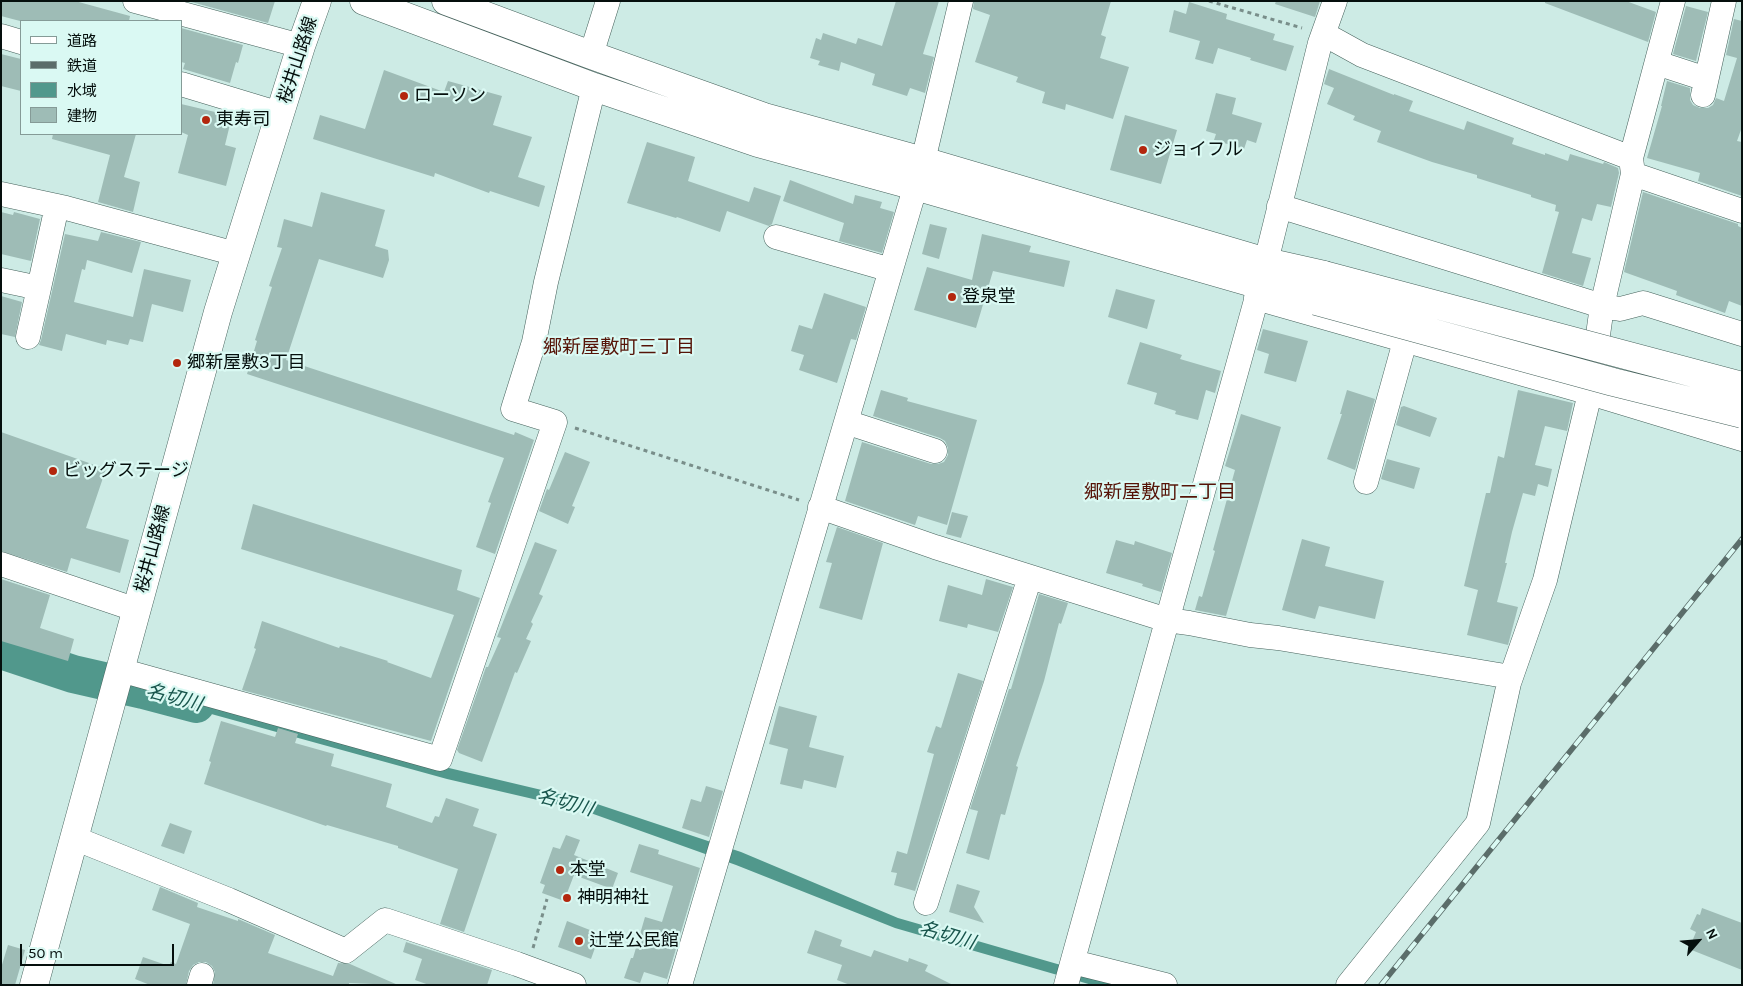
<!DOCTYPE html>
<html>
<head>
<meta charset="utf-8">
<style>
  body { margin:0 }
  #map { position:relative; width:1743px; height:986px; overflow:hidden; background:#cdebe5; font-family:Karla,"Noto Sans JP",sans-serif }
  canvas { display:block }
  .frame { position:absolute; inset:0; border:2px solid #050f0d; pointer-events:none }
  .legend { position:absolute; left:20px; top:20px; width:162px; height:115px; box-sizing:border-box; background:#daf9f3; border:1px solid #859b97; margin:0; padding:6px 9px; list-style:none; font-size:15px; color:#050f0d }
  .legend li { display:flex; align-items:center; gap:10px; height:25px }
  .legend b { width:25px; border:1px solid #859b97 }
  .north { position:absolute; left:1673px; top:916px; width:50px; height:50px; -webkit-text-stroke:4px #daf9f3; paint-order:stroke; rotate:63deg; font-size:14px; font-weight:700; line-height:20px; text-align:center; color:#050f0d }
  .north::after { content:''; display:block; margin:auto; width:18px; height:22px; background:#050f0d; clip-path:polygon(50% 0,100% 100%,50% 72%,0 100%) }
  .scale { position:absolute; left:20px; top:944px; width:154px; height:22px; box-sizing:border-box; border:2px solid #050f0d; border-top:0; padding-left:6px; font-size:15px; line-height:18px; white-space:nowrap; color:#050f0d; -webkit-text-stroke:4px #daf9f3; paint-order:stroke }
</style>
</head>
<body>
<div id="map">
<canvas width="1743" height="986"></canvas>
<div class="frame"></div>
<ul class="legend">
<li><b style="height:6px;background:#fff"></b>道路</li>
<li><b style="height:6px;background:#5b6d6a"></b>鉄道</li>
<li><b style="height:14px;background:#51988c"></b>水域</li>
<li><b style="height:14px;background:#9ebcb6"></b>建物</li>
</ul>
<div class="north">N</div>
<div class="scale">50 m</div>
</div>
<script>
const ctx = document.querySelector('canvas').getContext('2d');
ctx.lineJoin = 'round';
function fillPath(path, color) {
  ctx.fillStyle = color;
  ctx.fill(path, 'evenodd');
}
function toPath(rows) {
  const path = new Path2D();
  for (const r of rows) {
    path.moveTo(r[0], r[1]);
    for (let i = 2; i < r.length; i += 2) path.lineTo(r[i], r[i + 1]);
  }
  return path;
}
function trace(path, color, width, dash) {
  ctx.strokeStyle = color;
  ctx.lineWidth = width;
  ctx.lineCap = dash ? 'butt' : 'round';
  ctx.setLineDash(dash || []);
  ctx.stroke(path);
}
function write(font, color, halo, rows, align = 'center') {
  ctx.font = font + ' Karla,"Noto Sans JP",sans-serif';
  ctx.lineWidth = 4.5;
  ctx.setLineDash([]);
  ctx.textBaseline = 'middle';
  ctx.strokeStyle = halo;
  ctx.fillStyle = color;
  for (const [text, x, y, turn = 0] of rows) {
    ctx.save();
    ctx.translate(x, y);
    ctx.rotate((+turn || 0) * Math.PI / 180);
    ctx.textAlign = isNaN(turn) ? turn : align;
    if (halo) ctx.strokeText(text, 0, 0);
    ctx.fillText(text, 0, 0);
    ctx.restore();
  }
}
fillPath(toPath([
  [148,685,272,721,449,768,588,801,741,852,898,918,1130,985,1092,985,895,928,736,865,585,811,447,779,146,696]
]), '#51988c');
trace(toPath([
  [1,650,73,674,143,690,196,704]
]), '#51988c', 38);
fillPath(toPath([
  [1,1,75,1,130,16,129,21,20,21,1,16],
  [188,1,275,1,268,23],
  [896,1,939,1,923,54,934,57,925,93,910,88,907,96,872,85,875,74,841,62,839,71,818,65,820,61,810,58,816,38,821,40,823,33,856,44,858,38,882,46],
  [974,1,1111,1,1101,35,1106,37,1100,58,1129,67,1113,119,1066,104,1065,110,1042,103,1045,92,1016,82,1018,77,975,62,990,15,973,9],
  [1276,1,1320,1,1315,17,1275,4],
  [1545,1,1626,1,1656,12,1648,42,1545,3],
  [1189,2,1227,14,1226,19,1275,34,1273,40,1294,46,1286,71,1250,60,1251,58,1218,48,1213,64,1195,59,1200,41,1169,32,1174,10,1186,14],
  [1686,6,1708,12,1696,61,1673,54],
  [1734,19,1742,21,1742,127,1737,141,1742,142,1742,196,1698,181,1700,173,1647,158,1662,106,1661,106,1667,81,1690,88,1690,100,1693,105,1700,108,1708,108,1713,105,1716,98,1724,101,1737,58,1726,55],
  [181,28,243,45,238,63,236,62,230,83,183,69,185,63,181,62],
  [1,54,21,59,21,91,1,86],
  [1329,69,1394,95,1394,94,1413,101,1409,111,1464,130,1467,121,1514,138,1512,144,1545,155,1545,153,1568,161,1570,154,1603,164,1604,162,1618,168,1619,173,1611,207,1597,204,1592,221,1582,218,1572,253,1591,258,1583,286,1542,273,1559,212,1555,211,1556,205,1531,197,1531,195,1477,178,1477,175,1432,162,1377,142,1381,131,1353,120,1355,116,1327,104,1334,88,1324,84],
  [384,70,444,92,448,81,502,96,493,125,532,137,518,177,545,186,539,207,490,191,489,193,435,173,434,177,313,139,320,115,365,129],
  [1216,93,1236,98,1232,114,1262,123,1256,143,1247,140,1244,149,1214,140,1216,134,1206,131],
  [181,104,232,116,225,145,236,148,226,186,178,173,188,135,181,132],
  [1125,115,1177,130,1161,184,1110,170],
  [53,134,136,134,124,177,140,182,133,212,98,202,110,155,52,139],
  [647,142,695,157,688,181,749,202,754,187,781,196,772,224,769,226,727,211,720,232,677,217,676,218,627,203],
  [790,180,853,204,855,195,882,202,880,208,894,212,882,253,839,241,844,223,783,201],
  [321,192,385,210,375,246,388,250,389,260,383,278,319,259,286,360,514,435,515,432,534,440,495,554,476,547,491,503,488,502,504,458,247,374,257,341,255,340,272,287,269,286,282,248,277,247,284,219,312,227],
  [1643,192,1738,224,1738,226,1742,228,1742,306,1729,301,1725,313,1676,295,1677,291,1624,272],
  [1,212,13,215,14,212,40,219,31,261,1,254],
  [930,224,947,228,939,259,922,254],
  [101,232,141,242,132,273,87,260,85,270,82,269,74,302,133,317,144,269,191,280,183,312,152,304,143,342,130,339,128,345,107,340,106,345,66,334,62,351,39,345,41,340,65,234,98,241],
  [982,234,1031,246,1029,252,1070,261,1064,287,993,271,976,328,914,310,927,267,972,280],
  [1116,289,1155,300,1147,329,1108,317],
  [824,293,866,307,856,340,851,339,837,383,799,370,804,355,791,351,799,325,812,329],
  [1,296,22,302,15,337,1,334],
  [1263,329,1308,341,1296,382,1264,373,1269,354,1257,350],
  [1140,342,1182,355,1180,359,1221,371,1215,393,1206,390,1198,420,1175,414,1176,411,1154,404,1157,393,1127,384],
  [881,390,908,398,907,401,977,420,947,525,918,516,915,525,845,501,862,442,931,464,938,464,944,462,948,455,948,448,945,441,940,438,873,416],
  [1347,390,1375,399,1355,470,1327,459,1342,414,1340,414],
  [1518,390,1573,403,1567,431,1545,426,1535,465,1552,469,1548,487,1538,484,1535,496,1523,493,1512,532,1505,563,1507,563,1497,602,1518,607,1508,645,1467,635,1478,590,1464,586,1486,493,1490,493,1498,456,1504,458],
  [1404,406,1437,418,1430,437,1396,425,1401,407],
  [1241,414,1281,427,1226,616,1195,610,1199,596,1202,597,1215,551,1213,550,1235,470,1225,466],
  [1,432,106,469,86,528,129,540,120,573,71,558,67,572,1,551],
  [565,452,590,462,572,506,575,507,568,524,539,511,547,489,549,490],
  [1387,459,1420,468,1414,489,1381,479],
  [253,504,462,570,457,590,480,598,431,741,242,690,256,649,254,648,262,621,339,648,340,646,388,661,387,662,431,678,454,615,241,549],
  [952,512,968,516,961,538,946,534],
  [837,527,883,543,862,620,819,608,832,563,826,562],
  [1302,539,1330,547,1325,566,1384,581,1375,619,1319,606,1315,619,1282,610],
  [1116,540,1134,545,1135,541,1172,553,1161,592,1142,586,1143,584,1106,573],
  [535,542,557,550,539,594,543,596,531,622,533,624,526,639,531,641,517,673,515,672,482,762,459,753,457,750,486,667,488,667,501,638,497,637],
  [1,579,50,595,40,628,74,639,68,661,1,641],
  [986,579,1013,587,998,632,968,624,967,628,939,621,948,585,982,595],
  [1039,594,1068,603,1061,624,1059,623,1044,681,1016,766,1018,767,1005,815,1001,814,989,860,966,853,978,811,970,809,1009,689,1011,689],
  [958,673,983,681,915,891,894,885,897,873,891,872,897,851,907,854,934,754,927,752,936,726,941,728],
  [779,706,817,716,809,747,844,756,836,788,804,780,802,789,780,784,788,749,769,744],
  [221,721,275,737,278,728,298,734,295,743,334,754,331,766,392,784,386,807,432,823,435,816,439,817,446,798,479,809,473,826,497,834,464,932,440,924,458,869,398,848,398,846,327,825,326,826,204,784,211,762,209,761],
  [706,786,723,791,709,837,682,828,691,799,701,802],
  [170,823,192,831,184,854,161,846],
  [566,835,580,840,574,855,618,873,612,889,574,875,564,901,542,893,545,885,540,883,553,847,560,849],
  [639,844,659,850,658,854,700,868,667,979,644,972,640,983,624,978,631,958,633,958,645,917,662,922,673,886,630,872],
  [957,884,980,891,974,907,984,923,949,912],
  [160,887,198,903,197,907,238,921,238,919,275,935,268,953,333,976,338,963,350,964,398,985,349,983,349,985,213,985,215,972,212,966,206,962,199,962,193,965,189,971,186,985,150,985,135,979,143,957,169,966,171,962,176,964,190,924,152,910],
  [1702,908,1742,923,1742,970,1689,949,1696,932,1690,929,1697,914,1700,915],
  [567,921,600,934,591,959,558,947],
  [815,930,842,940,840,946,871,957,874,950,908,962,909,958,928,965,925,971,953,985,850,985,837,980,842,965,807,953],
  [406,942,492,970,487,985,429,985,415,980,422,959,403,952],
  [8,945,25,950,15,985,1,985,1,968]
]), '#9ebcb6');
const street = toPath([
  [135,1,301,46],
  [1324,34,1362,55,1631,158],
  [1,36,21,42],
  [591,55,608,1],
  [1657,63,1706,79],
  [181,84,280,114],
  [1703,95,1724,1],
  [1633,174,1742,211],
  [1,194,66,208,236,254],
  [1279,206,1602,306,1620,309,1643,303,1742,334],
  [776,237,891,270],
  [1,280,39,288,57,206],
  [1256,298,1590,393,1742,439],
  [28,337,39,288],
  [846,422,935,451],
  [1366,482,1405,341],
  [820,507,935,547,1167,620,1189,623,1250,635,1278,638,1511,677],
  [1,564,137,610],
  [120,670,440,759,555,422,513,409,534,342,546,282,594,87],
  [74,838,229,900,346,951,385,920,517,964,574,985],
  [926,903,1030,577],
  [1073,962,1165,985],
  [199,985,202,975],
  [680,985,923,161,961,1],
  [1066,985,1260,286,1320,43,1335,1],
  [1348,985,1478,823,1509,683,1545,580,1590,393,1602,306,1633,174,1631,158,1673,1]
]);
const secondary = toPath([
  [364,1,594,87,758,143,915,186,1316,301],
  [446,1,591,55,764,117,923,161,1266,262,1324,275],
  [34,985,218,312,301,46,317,1]
]);
trace(street, '#46625c', 25);
trace(secondary, '#46625c', 29);
trace(toPath([
  [1209,1,1302,28],
  [575,428,799,500],
  [533,948,547,899]
]), '#798e8a', 3, [4, 4]);
trace(street, '#fff', 24);
trace(secondary, '#fff', 28);
const rail = toPath([
  [1381,985,1742,539]
]);
trace(rail, '#5b6d6a', 5.5);
trace(rail, '#daf9f3', 4, [11]);
const secondaryBridge = toPath([
  [1324,275,1742,386],
  [1316,301,1613,382,1742,414]
]);
trace(secondaryBridge, '#46625c', 29, []);
trace(secondaryBridge, '#fff', 28);
for (const [x, y, r, color] of [
  [404,96,5,"#b3260d"],
  [206,120,5,"#b3260d"],
  [1143,150,5,"#b3260d"],
  [952,297,5,"#b3260d"],
  [177,363,5,"#b3260d"],
  [53,471,5,"#b3260d"],
  [560,870,5,"#b3260d"],
  [567,898,5,"#b3260d"],
  [579,941,5,"#b3260d"]
]) {
  const dot = new Path2D();
  dot.arc(x, y, r, 0, 2 * Math.PI);
  ctx.fillStyle = color;
  ctx.fill(dot);
  trace(dot, '#daf9f3', 2);
}
write('18px', '#050f0d', '#daf9f3', [
  ["桜井山路線",298,60,-72],
  ["桜井山路線",153,549,-75]
]);
write('18px', '#050f0d', '#daf9f3', [
  ["ローソン",414,96],
  ["東寿司",216,120],
  ["ジョイフル",1153,150],
  ["登泉堂",962,297],
  ["郷新屋敷3丁目",187,363],
  ["ビッグステージ",63,471],
  ["本堂",570,870],
  ["神明神社",577,898],
  ["辻堂公民館",589,941]
], 'left');
write('19px', '#561408', '#daf9f3', [
  ["郷新屋敷町三丁目",619,348],
  ["郷新屋敷町二丁目",1160,493]
]);
write('italic 19px', '#18554c', '#daf9f3', [
  ["名切川",174,698,15],
  ["名切川",565,803,15],
  ["名切川",947,936,16]
]);
</script>
</body>
</html>
